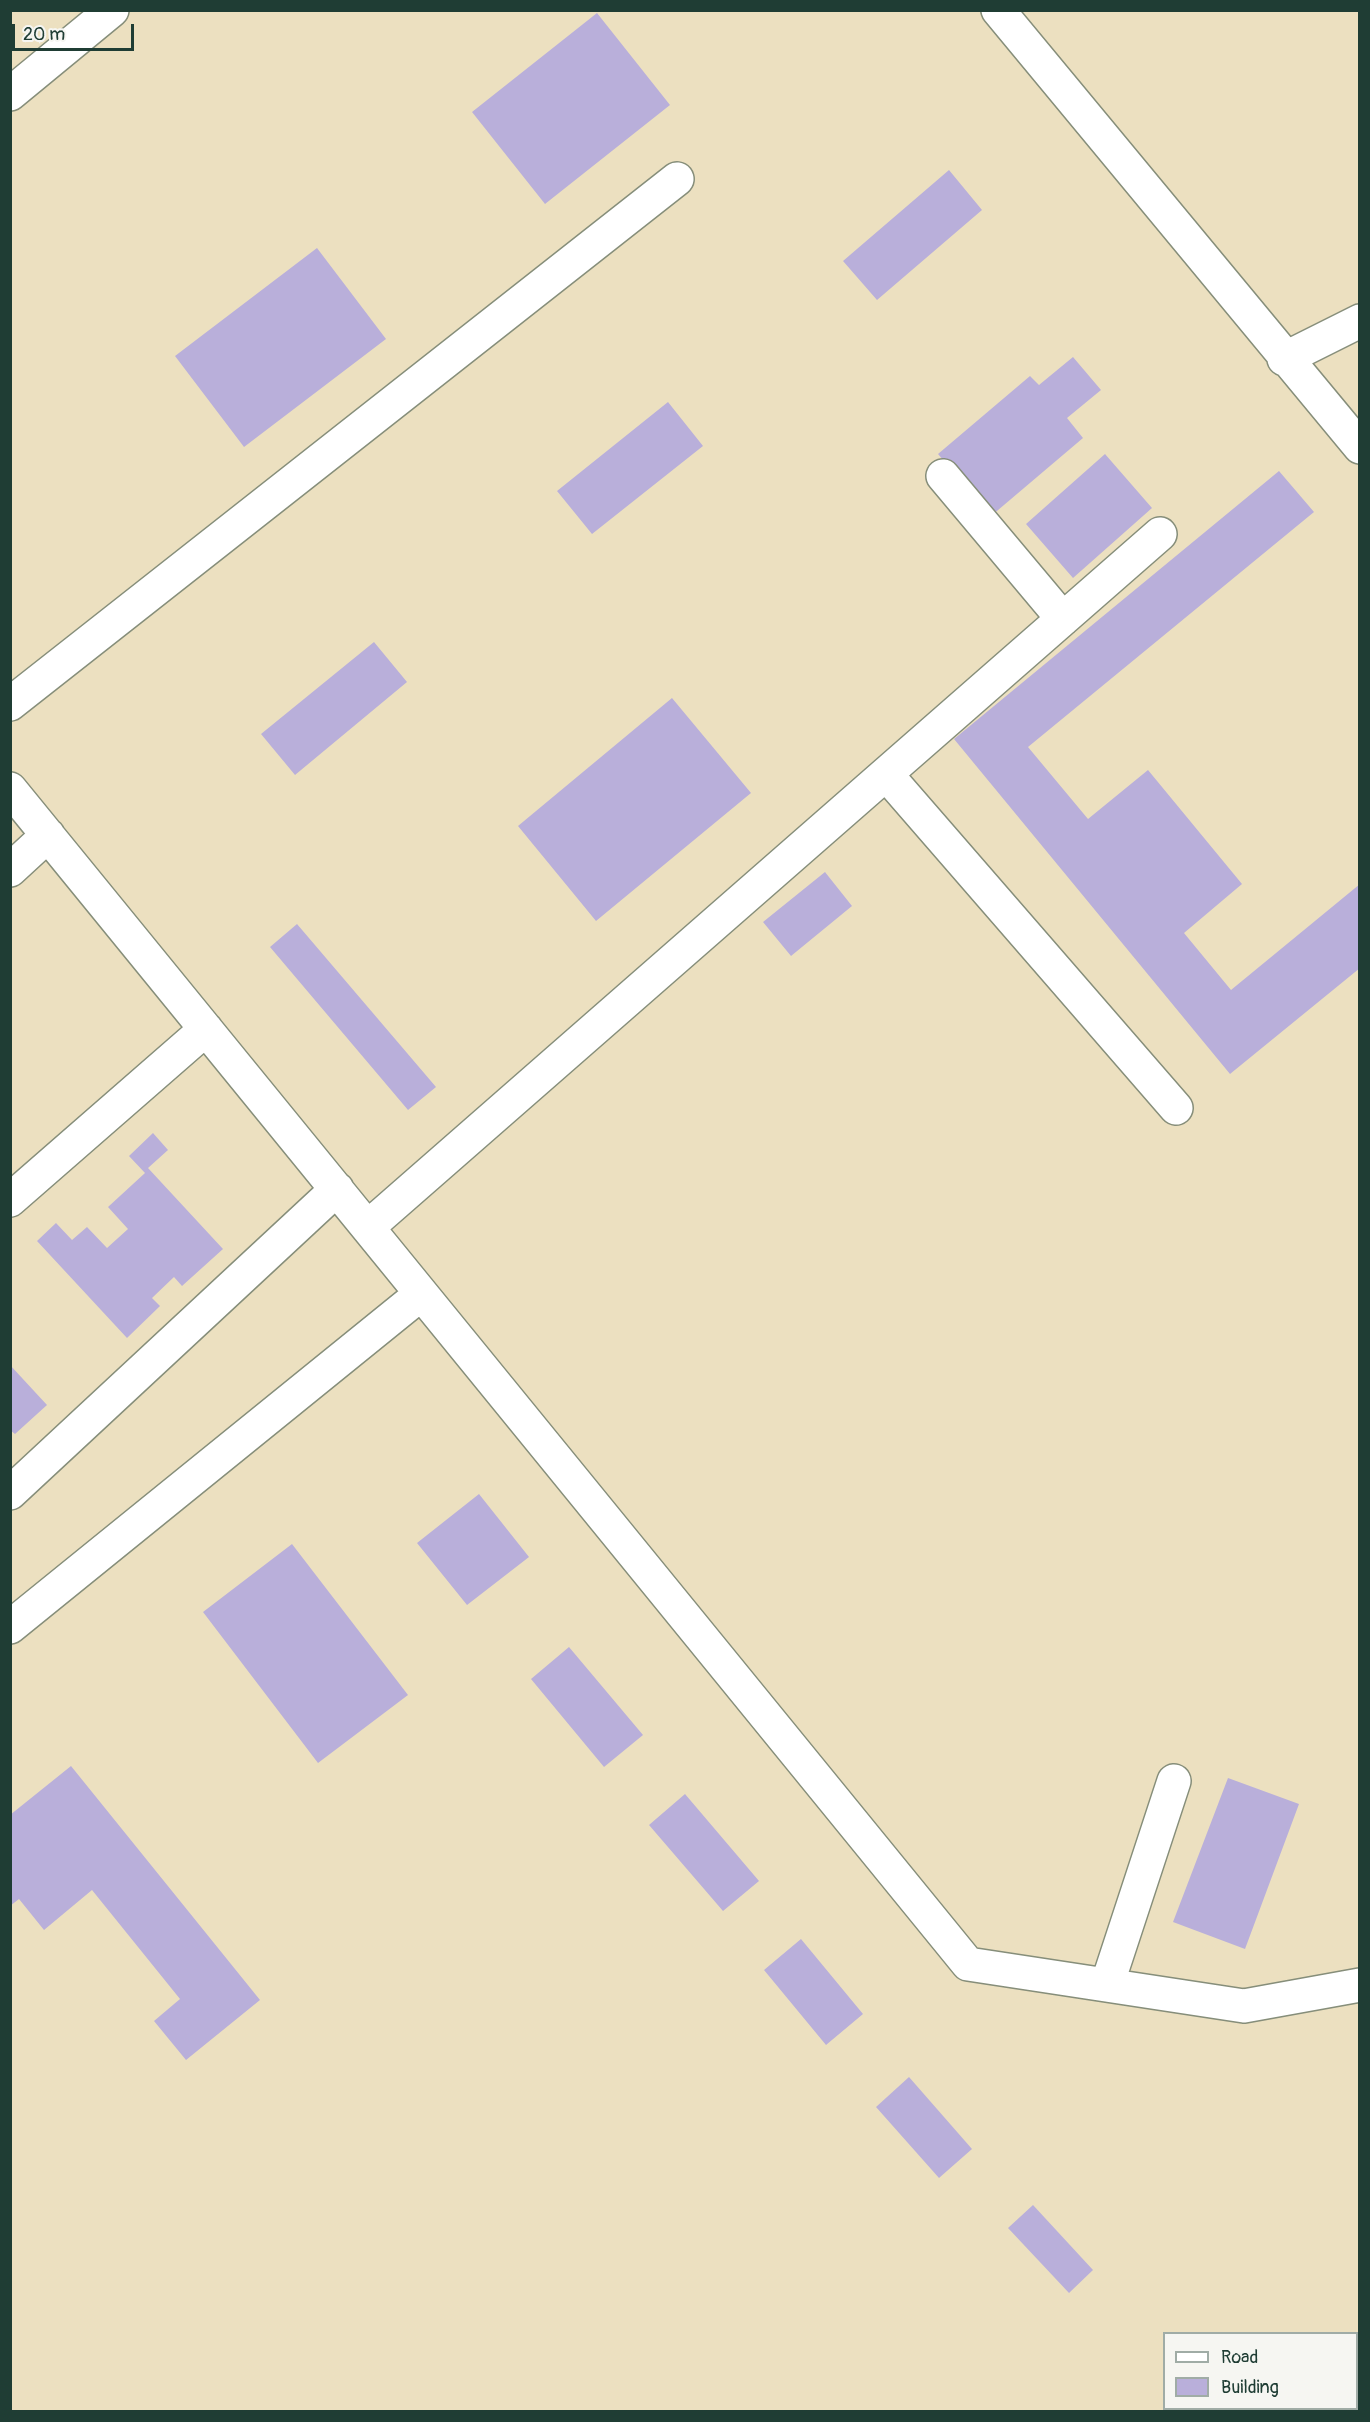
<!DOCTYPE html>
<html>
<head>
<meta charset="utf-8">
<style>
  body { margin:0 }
  #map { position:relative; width:1370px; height:2422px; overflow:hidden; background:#ece0c0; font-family:Pangolin,sans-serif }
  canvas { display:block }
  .frame { position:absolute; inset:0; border:12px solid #1f3d34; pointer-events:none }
  .legend { position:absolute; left:1163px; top:2332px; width:195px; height:78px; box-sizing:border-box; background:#f6f6f2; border:2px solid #a0aca6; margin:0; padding:8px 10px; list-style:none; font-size:18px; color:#1f3d34 }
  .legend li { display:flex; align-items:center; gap:12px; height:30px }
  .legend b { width:30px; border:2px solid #a0aca6 }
  .scale { position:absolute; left:12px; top:24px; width:122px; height:27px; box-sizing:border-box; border:3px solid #1f3d34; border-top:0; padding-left:8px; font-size:18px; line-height:21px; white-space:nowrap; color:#1f3d34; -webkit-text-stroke:4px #f6f6f2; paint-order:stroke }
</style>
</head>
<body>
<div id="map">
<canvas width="1370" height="2422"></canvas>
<div class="frame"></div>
<ul class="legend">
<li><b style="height:8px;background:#fff"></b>Road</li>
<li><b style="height:16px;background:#b9afda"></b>Building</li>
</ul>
<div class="scale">20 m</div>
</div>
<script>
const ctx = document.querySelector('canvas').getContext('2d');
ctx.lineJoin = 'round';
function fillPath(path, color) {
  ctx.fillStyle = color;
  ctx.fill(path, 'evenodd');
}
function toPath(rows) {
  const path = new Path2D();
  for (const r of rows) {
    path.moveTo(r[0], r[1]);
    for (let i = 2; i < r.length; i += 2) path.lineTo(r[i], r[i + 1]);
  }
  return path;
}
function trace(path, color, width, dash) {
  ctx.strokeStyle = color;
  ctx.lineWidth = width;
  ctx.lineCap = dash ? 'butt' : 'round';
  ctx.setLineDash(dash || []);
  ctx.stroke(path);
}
fillPath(toPath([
  [597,13,670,105,545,204,472,112],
  [949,170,982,210,877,300,843,261],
  [317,248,386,339,244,447,175,356],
  [1073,357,1101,390,1067,418,1083,438,991,516,938,454,1030,376,1039,385],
  [668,402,703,446,592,534,557,491],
  [1105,454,1152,508,1073,578,1026,524],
  [1279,471,1314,512,1028,747,1088,819,1148,770,1242,884,1184,933,1231,990,1360,884,1360,968,1230,1074,954,739],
  [374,642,407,682,295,775,261,734],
  [672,698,751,793,596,921,518,826],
  [825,872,852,906,791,956,763,922],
  [297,924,436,1087,408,1110,270,947],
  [153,1133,168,1150,148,1168,223,1249,182,1286,174,1277,152,1298,160,1306,127,1338,37,1241,56,1223,72,1240,87,1227,107,1248,128,1229,108,1207,145,1173,129,1156],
  [10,1365,47,1405,15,1434,10,1430],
  [479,1494,529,1557,467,1605,417,1543],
  [292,1544,408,1695,318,1763,203,1612],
  [569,1647,643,1735,604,1767,531,1679],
  [71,1766,260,2000,186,2060,154,2021,180,1999,92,1890,44,1930,19,1899,10,1906,10,1815],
  [1228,1778,1299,1804,1245,1949,1173,1922],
  [685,1794,759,1881,723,1911,649,1825],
  [801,1939,863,2014,826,2045,764,1970],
  [909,2077,972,2149,939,2178,876,2107],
  [1033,2205,1093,2270,1069,2293,1008,2228]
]), '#b9afda');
const minor = toPath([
  [998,10,1360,447],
  [10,94,112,10],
  [1284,359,1360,321],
  [943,476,1063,619],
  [10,704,677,179],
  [886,774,1176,1108],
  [10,789,968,1964,1244,2006,1360,1985],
  [10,870,48,835],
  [10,1200,206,1029],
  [368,1227,1160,534],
  [10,1493,337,1189],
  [10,1627,421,1294],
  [1107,1985,1174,1781]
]);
trace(minor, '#868e7a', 36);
trace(minor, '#fff', 33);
</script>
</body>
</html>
